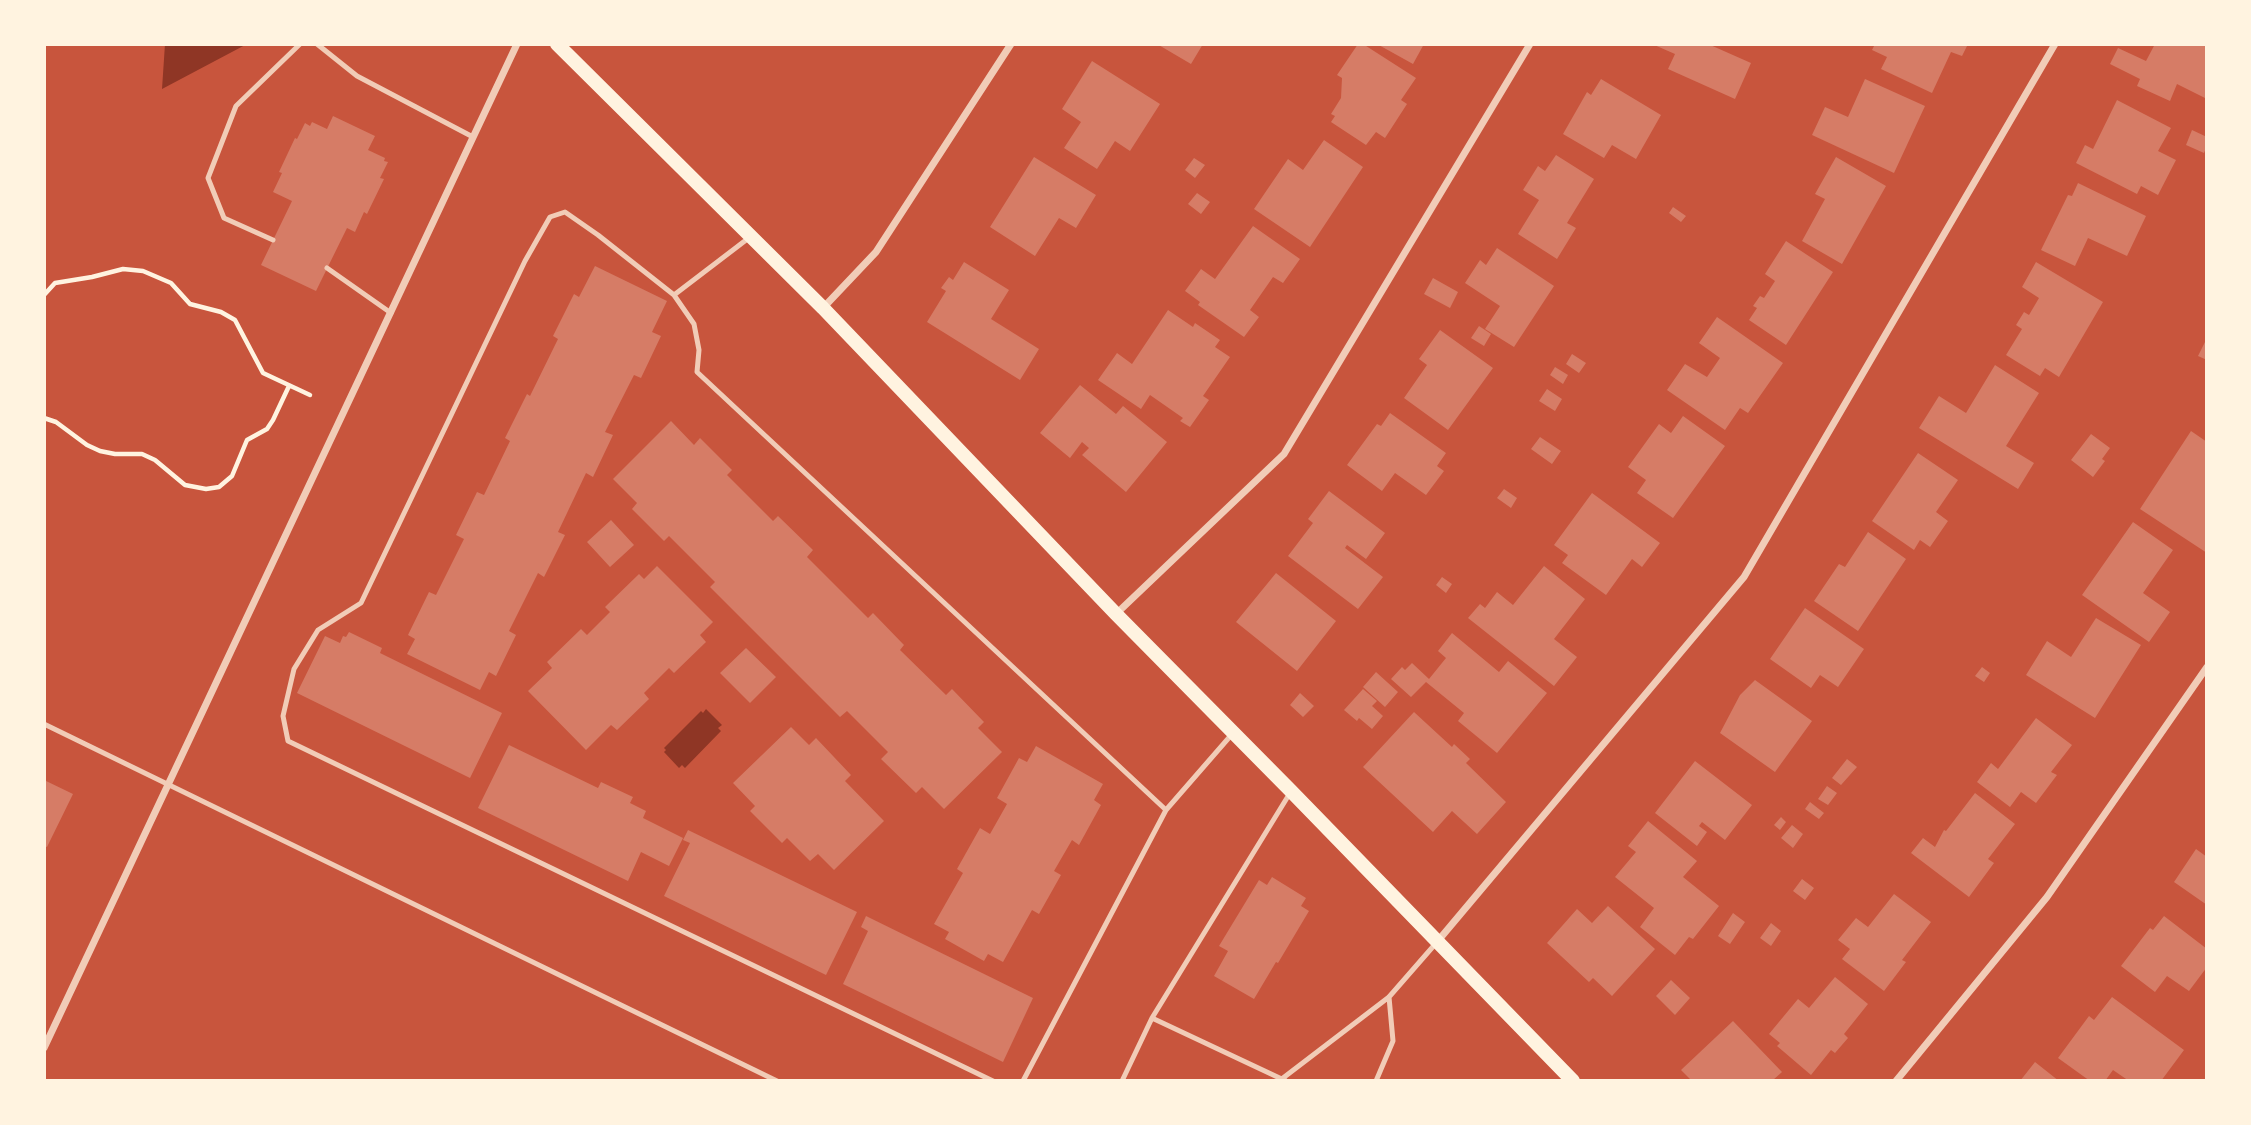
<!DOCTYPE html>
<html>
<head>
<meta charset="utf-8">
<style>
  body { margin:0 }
  #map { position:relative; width:2251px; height:1125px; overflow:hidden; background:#c8553d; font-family:Quicksand,sans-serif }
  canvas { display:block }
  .frame { position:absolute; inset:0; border:46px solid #fff3e0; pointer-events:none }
</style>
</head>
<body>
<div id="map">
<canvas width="2251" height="1125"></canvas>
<div class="frame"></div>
</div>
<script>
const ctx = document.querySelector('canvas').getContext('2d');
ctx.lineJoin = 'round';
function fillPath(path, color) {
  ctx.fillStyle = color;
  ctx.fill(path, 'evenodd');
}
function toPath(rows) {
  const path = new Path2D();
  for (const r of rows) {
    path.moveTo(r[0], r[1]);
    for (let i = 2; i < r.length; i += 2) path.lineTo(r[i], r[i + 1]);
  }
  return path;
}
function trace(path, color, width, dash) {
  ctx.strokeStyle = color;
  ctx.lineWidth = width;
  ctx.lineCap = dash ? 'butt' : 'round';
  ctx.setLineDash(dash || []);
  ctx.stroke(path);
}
fillPath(toPath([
  [165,44,247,44,162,89],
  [706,709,722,725,718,728,721,731,685,768,682,765,679,768,664,752,666,750,664,748,701,711,703,713]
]), '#8f3625');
fillPath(toPath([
  [1157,44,1203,44,1191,64],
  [1358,44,1363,44,1416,78,1401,100,1407,104,1385,138,1376,132,1366,145,1331,122,1335,116,1331,114,1341,98,1342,78,1337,75],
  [1377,44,1424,44,1413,64],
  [1652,44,1708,44,1751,63,1735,99,1668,69,1675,54],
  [1875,44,1968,44,1962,56,1951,52,1932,93,1881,69,1887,57,1872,50],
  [2155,44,2207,44,2207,99,2177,84,2170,101,2137,86,2140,79,2110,64,2118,48,2146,61],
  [1092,61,1160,104,1130,151,1115,141,1097,169,1064,148,1081,122,1062,109],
  [1601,79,1661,115,1636,159,1612,145,1604,158,1563,134,1587,92,1591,95],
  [1865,79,1925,106,1894,173,1812,135,1825,107,1848,117],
  [2117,100,2171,128,2158,151,2176,160,2158,195,2141,186,2137,194,2076,163,2085,145,2093,149],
  [333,116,375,136,368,150,385,158,384,161,388,162,380,178,384,179,367,214,364,212,355,232,347,228,316,291,261,265,292,201,273,192,282,173,279,172,295,138,297,139,305,123,310,126,312,122,327,129],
  [2192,130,2207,137,2207,146,2204,153,2186,145],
  [1324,140,1363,167,1310,247,1254,209,1288,159,1303,170],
  [1556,155,1594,179,1567,223,1576,228,1557,259,1518,234,1539,200,1523,190,1538,166,1545,171],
  [1034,157,1096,195,1076,228,1059,218,1035,256,990,227],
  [1836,157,1886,186,1842,264,1802,241,1825,199,1815,194],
  [1194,158,1205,165,1195,178,1185,170],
  [2078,183,2146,216,2127,256,2088,238,2075,266,2041,250,2068,195,2072,196],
  [1197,193,1210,202,1201,214,1188,204],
  [1673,207,1686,216,1681,222,1669,213],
  [1253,226,1300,259,1283,283,1273,277,1250,310,1259,317,1244,337,1198,305,1200,302,1185,291,1201,269,1215,279],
  [1786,241,1833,272,1786,345,1749,320,1757,308,1753,306,1760,296,1764,298,1775,281,1765,274],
  [1497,248,1554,286,1514,347,1485,329,1500,306,1465,283,1480,260,1486,265],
  [964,262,1009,290,991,319,1039,349,1020,380,927,322,946,291,941,288,949,277,953,280],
  [2036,262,2103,302,2059,377,2045,368,2040,376,2006,355,2022,329,2016,325,2024,312,2029,315,2039,298,2022,287],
  [595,266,667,301,652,332,661,336,641,378,634,375,605,432,613,435,593,477,586,473,558,532,565,535,544,577,538,573,509,631,516,635,496,676,489,672,480,690,407,654,415,639,408,635,429,592,436,595,464,539,456,535,477,492,484,495,510,441,505,438,527,394,530,396,558,339,553,336,574,294,579,297],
  [1433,278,1458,292,1450,308,1424,294],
  [1168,310,1193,327,1195,323,1220,340,1215,347,1230,357,1203,396,1209,400,1190,427,1180,421,1183,418,1150,395,1141,409,1098,380,1117,353,1132,364],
  [1717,317,1783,363,1748,413,1740,408,1725,430,1667,390,1685,364,1707,377,1720,358,1699,343],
  [1479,326,1491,334,1484,346,1471,338],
  [1440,330,1493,368,1448,430,1404,398,1427,365,1419,359],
  [2207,338,2207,360,2198,356],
  [1572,354,1586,363,1579,373,1566,364],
  [1995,365,2039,393,2006,446,2034,463,2018,489,1919,428,1939,396,1966,413],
  [1555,367,1568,375,1563,384,1550,375],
  [1080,385,1116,414,1123,406,1167,442,1126,492,1082,455,1089,448,1082,442,1070,458,1040,433],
  [1547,389,1562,399,1555,411,1539,401],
  [1390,413,1446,453,1437,466,1444,471,1426,495,1395,473,1382,491,1347,465,1377,424,1381,426],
  [1683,416,1725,446,1673,518,1637,493,1646,480,1628,467,1659,424,1671,433],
  [671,421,694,445,700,438,732,470,727,475,773,521,778,516,813,550,807,557,868,618,873,613,904,645,900,650,946,695,952,689,984,722,978,728,1002,752,944,809,922,787,916,793,881,759,888,752,847,711,840,717,710,587,715,582,669,536,664,541,632,509,637,503,613,479],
  [2191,431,2207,442,2207,553,2140,509],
  [2091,434,2110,448,2102,459,2105,461,2093,477,2071,460],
  [1540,437,1561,451,1552,464,1531,449],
  [1918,453,1958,480,1936,512,1948,521,1930,547,1920,540,1914,550,1872,521],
  [1504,489,1517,498,1511,508,1497,498],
  [1329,491,1385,533,1366,559,1347,545,1345,548,1383,577,1358,609,1288,556,1313,523,1308,519],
  [1592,493,1660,543,1642,567,1632,559,1606,595,1562,563,1568,555,1554,545],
  [611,520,634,545,610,567,587,542],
  [2133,522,2173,550,2143,593,2170,612,2149,642,2082,595],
  [1868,532,1906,559,1858,631,1814,601,1839,564,1845,567],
  [657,566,713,622,700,635,706,642,674,673,669,668,644,693,649,699,617,730,611,725,586,750,528,691,552,668,547,662,581,629,587,635,610,612,605,607,639,574,644,579],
  [1544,566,1585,599,1554,639,1577,657,1554,686,1468,618,1480,604,1485,608,1497,592,1513,605],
  [1276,573,1336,621,1297,671,1236,622],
  [1442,577,1452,584,1446,593,1436,585],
  [1805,608,1864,649,1838,687,1820,675,1811,688,1770,659],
  [2096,618,2141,645,2095,718,2026,675,2047,641,2071,657],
  [349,632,382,648,380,653,502,713,470,778,297,693,325,636,340,643,343,636,346,637],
  [1452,633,1499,672,1508,661,1547,693,1497,753,1458,721,1464,713,1426,682,1411,697,1391,679,1402,667,1405,670,1412,663,1429,679,1446,658,1438,651],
  [746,648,776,677,750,703,720,673],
  [1982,667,1990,673,1984,682,1975,676],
  [1376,672,1398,692,1385,707,1363,687],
  [1755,680,1812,721,1775,772,1720,733,1740,695],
  [1363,689,1377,701,1372,706,1383,716,1372,729,1359,718,1357,721,1344,710],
  [1300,693,1314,706,1303,717,1290,705],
  [1414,712,1452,747,1454,744,1470,759,1466,763,1506,802,1477,834,1452,811,1433,832,1363,767],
  [2036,718,2072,745,2051,772,2057,775,2036,803,2021,792,2010,807,1977,782,1991,763,1998,769],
  [791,727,809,745,816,738,851,775,845,781,884,821,834,870,818,854,810,861,787,838,782,843,750,811,755,806,733,783],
  [509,745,598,788,601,782,633,797,630,803,646,811,643,818,683,838,669,866,641,852,628,881,478,808],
  [1036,746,1103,784,1094,800,1101,805,1079,845,1072,840,1054,871,1061,875,1039,914,1032,910,1003,962,988,954,984,961,945,939,949,932,934,924,963,873,957,869,980,828,990,834,1007,804,997,798,1019,758,1027,762],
  [1847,759,1857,767,1841,785,1832,778],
  [1695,761,1752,805,1725,840,1702,822,1699,826,1707,832,1697,846,1655,813],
  [44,780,73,794,47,847,44,846],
  [1827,786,1837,793,1828,805,1818,799],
  [1975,793,2015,824,1988,859,1994,863,1969,897,1911,853,1923,838,1935,847,1944,830,1946,831],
  [1810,802,1824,813,1819,819,1805,809],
  [1781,817,1786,822,1780,830,1774,825],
  [1648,821,1697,861,1683,877,1719,906,1693,939,1689,937,1675,955,1640,927,1654,908,1615,877,1636,852,1628,846],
  [1792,825,1803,834,1793,848,1781,838],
  [688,830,857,912,826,975,664,896,690,843,683,840],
  [2196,849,2207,857,2207,905,2174,882],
  [1272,877,1306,898,1301,906,1309,911,1278,963,1276,962,1254,999,1214,976,1228,951,1219,946,1259,880,1267,885],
  [1802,879,1814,888,1805,900,1793,891],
  [1894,894,1931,922,1902,960,1906,962,1884,991,1842,959,1850,949,1838,940,1856,918,1868,927],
  [1608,906,1655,949,1612,996,1593,978,1589,982,1547,943,1577,909,1592,923],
  [1733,913,1745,922,1730,944,1718,936],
  [866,916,1033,998,1003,1062,843,984,868,931,861,927],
  [2164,916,2207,949,2207,967,2189,991,2167,976,2155,992,2121,966,2150,928,2153,930],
  [1771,923,1781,931,1771,946,1760,938],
  [1835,977,1868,1004,1844,1034,1848,1038,1835,1053,1831,1050,1811,1075,1777,1046,1780,1043,1769,1034,1798,999,1809,1008],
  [1671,980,1690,998,1675,1015,1656,996],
  [2112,997,2184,1050,2161,1081,2129,1081,2113,1070,2105,1081,2090,1081,2058,1058,2089,1016,2094,1020],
  [1733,1021,1782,1072,1773,1080,1774,1081,1692,1081,1681,1070],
  [2035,1062,2059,1081,2020,1081]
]), '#d67c66');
trace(toPath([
  [44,295,55,283,92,277,123,269,143,271,171,283,190,304,221,312,235,320,263,373,310,395],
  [44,418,56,422,87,445,100,451,115,454,142,454,155,460,185,485,206,489,219,487,232,476,247,440,267,429,273,420,289,386]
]), '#fff3e0', 4.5);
trace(toPath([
  [317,44,357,76,473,137],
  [273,240,224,218,208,178,236,106,300,44],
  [327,268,391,313],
  [674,295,750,237],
  [44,724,777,1081],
  [1166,810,1233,733],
  [1283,1078,1389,997,1437,942],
  [993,1081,288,741,283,716,294,669,318,630,361,603,525,261,550,217,565,212,598,235,674,295,694,324,699,350,697,372,1166,810,1023,1081],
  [1122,1081,1152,1018],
  [1286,1081,1152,1018,1290,793],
  [1376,1081,1393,1041,1389,997]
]), '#f1ccb7', 5);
trace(toPath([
  [823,308,876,252,1011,44],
  [1116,614,1284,454,1530,44],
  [1437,942,1744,577,2055,44],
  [44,1048,517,44],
  [1896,1081,2047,897,2207,667]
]), '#f1ccb7', 7);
trace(toPath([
  [557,44,823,308,1116,614,1291,791,1573,1081]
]), '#fff3e0', 14);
</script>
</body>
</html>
